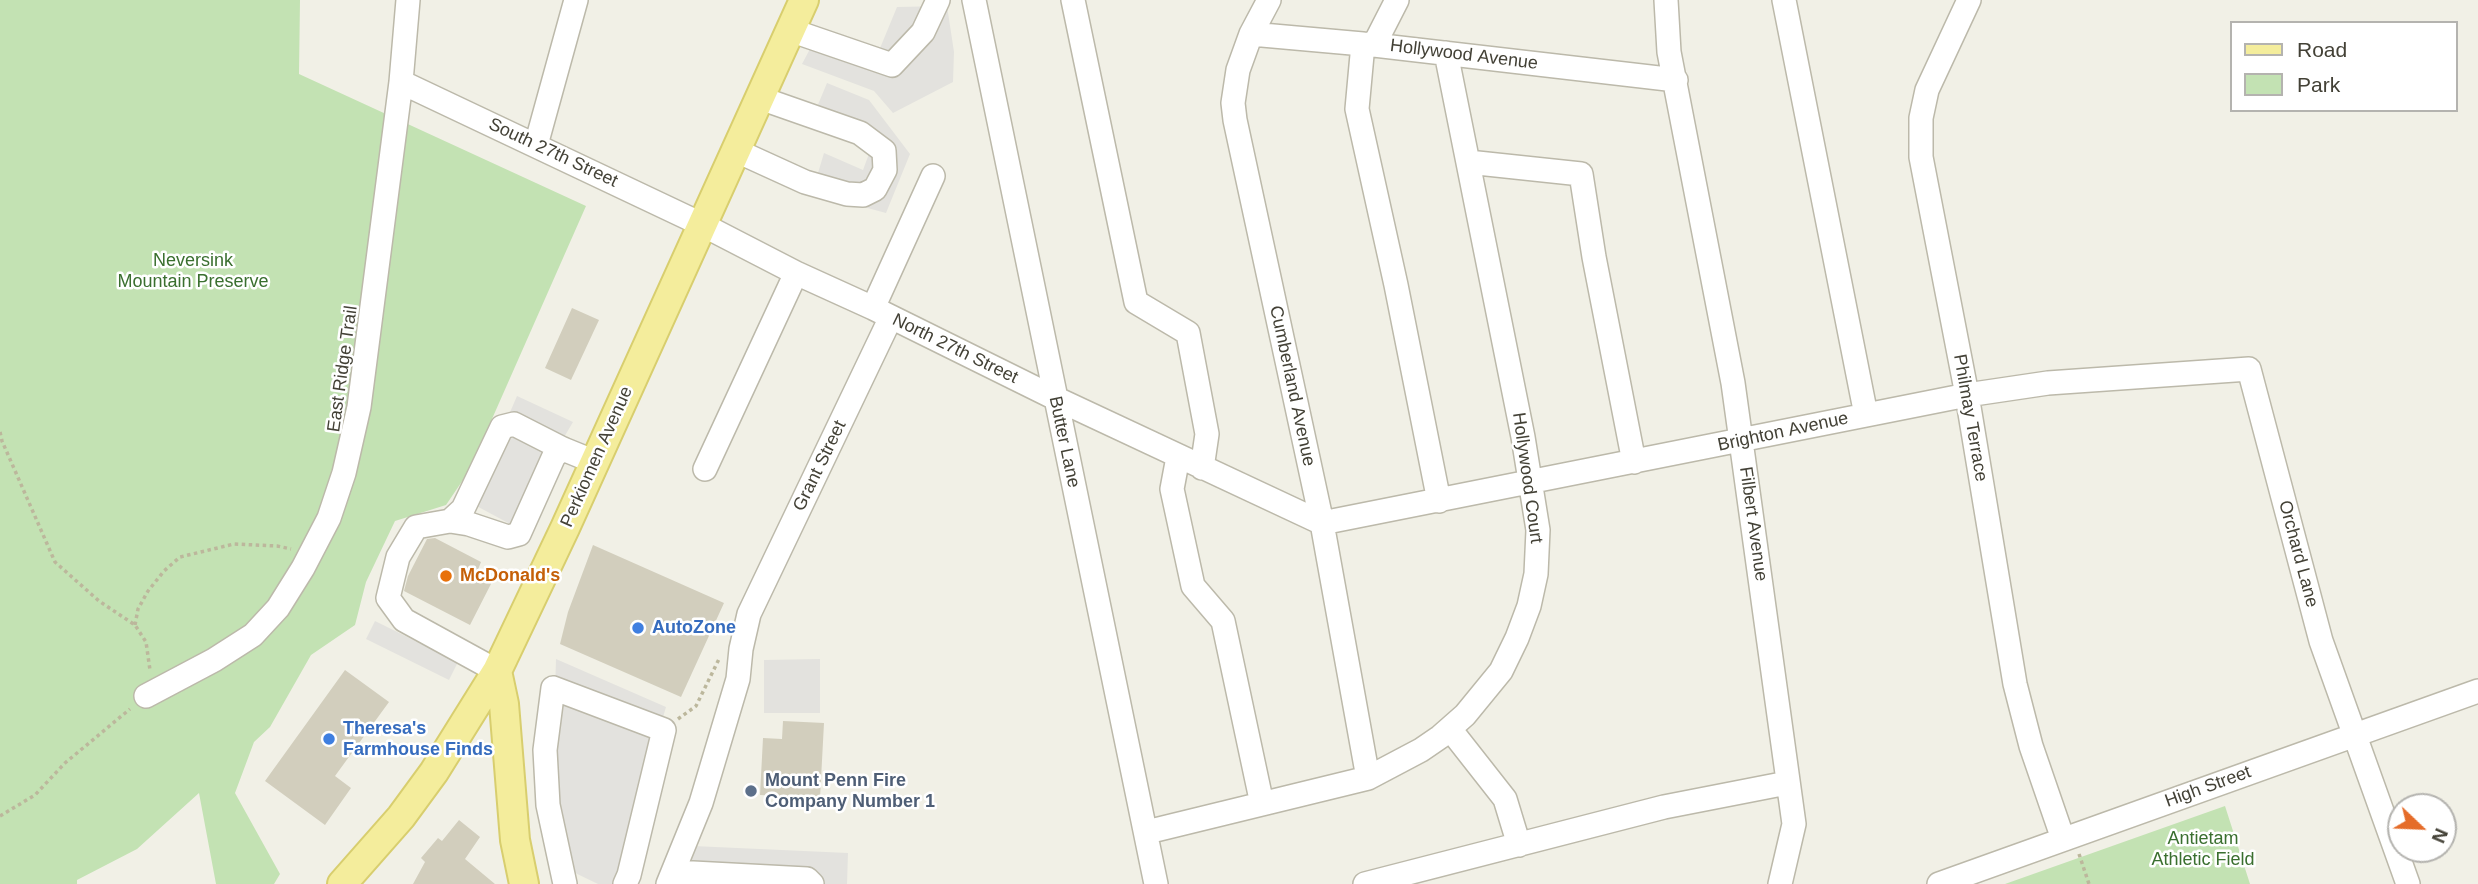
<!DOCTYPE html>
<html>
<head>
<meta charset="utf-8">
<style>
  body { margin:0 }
  #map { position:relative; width:2478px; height:884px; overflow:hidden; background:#f1f0e6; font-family:Helvetica,sans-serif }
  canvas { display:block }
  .legend { position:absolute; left:2230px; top:21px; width:228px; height:91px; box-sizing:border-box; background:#fff; border:2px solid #b4b3af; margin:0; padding:9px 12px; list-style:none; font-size:21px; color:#434136 }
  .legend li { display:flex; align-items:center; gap:14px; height:35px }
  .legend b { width:35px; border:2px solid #b4b3af }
  .north { position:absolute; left:2387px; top:793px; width:70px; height:70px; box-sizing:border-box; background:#fff; border:2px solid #b4b3af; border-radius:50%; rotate:113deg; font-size:19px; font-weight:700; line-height:28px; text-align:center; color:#434136 }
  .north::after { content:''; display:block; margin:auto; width:24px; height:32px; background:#e56c29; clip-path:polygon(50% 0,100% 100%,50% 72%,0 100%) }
</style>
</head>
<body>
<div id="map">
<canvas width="2478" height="884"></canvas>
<ul class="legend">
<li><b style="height:9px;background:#f4ed9c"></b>Road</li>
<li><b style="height:19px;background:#c3e2b3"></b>Park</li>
</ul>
<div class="north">N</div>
</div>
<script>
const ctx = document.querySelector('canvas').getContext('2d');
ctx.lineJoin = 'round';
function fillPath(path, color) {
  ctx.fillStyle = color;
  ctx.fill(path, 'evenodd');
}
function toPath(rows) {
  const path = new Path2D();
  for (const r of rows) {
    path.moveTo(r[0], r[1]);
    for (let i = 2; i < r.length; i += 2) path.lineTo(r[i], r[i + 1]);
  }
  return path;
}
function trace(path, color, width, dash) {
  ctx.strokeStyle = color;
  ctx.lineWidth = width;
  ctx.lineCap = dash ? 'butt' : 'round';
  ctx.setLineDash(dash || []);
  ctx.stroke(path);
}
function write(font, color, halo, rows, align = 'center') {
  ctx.font = font + ' Helvetica,sans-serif';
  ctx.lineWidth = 5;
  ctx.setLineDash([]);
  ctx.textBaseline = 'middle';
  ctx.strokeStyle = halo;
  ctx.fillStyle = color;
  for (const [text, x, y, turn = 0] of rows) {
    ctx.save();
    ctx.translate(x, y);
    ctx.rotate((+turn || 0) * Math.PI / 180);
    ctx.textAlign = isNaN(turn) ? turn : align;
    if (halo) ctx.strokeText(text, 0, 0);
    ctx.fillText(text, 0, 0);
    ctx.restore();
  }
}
fillPath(toPath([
  [0,0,300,0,299,74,586,206,469,471,446,505,395,521,366,582,355,625,311,655,270,727,254,742,235,793,280,874,274,884,216,884,199,793,137,849,77,880,77,884,0,884],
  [2225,806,2250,884,2005,884]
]), '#c3e2b3');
fillPath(toPath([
  [947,6,954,52,953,82,893,113,874,91,802,64,810,49,871,70,897,7],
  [827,83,869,100,910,154,886,213,812,193,824,153,863,170,873,143,817,107],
  [517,396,573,422,512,525,471,503],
  [375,621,458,662,449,680,366,639],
  [556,659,666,707,614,884,598,884,569,870,552,795],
  [820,659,820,713,764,713,764,660],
  [693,846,848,853,847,884,683,884]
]), '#e3e2de');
fillPath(toPath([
  [572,308,599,320,571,380,545,368],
  [435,538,481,562,477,572,493,580,470,625,404,591,408,576,427,539],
  [593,545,724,603,681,697,560,644,568,612],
  [345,670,389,702,335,776,351,788,325,825,265,781],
  [783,721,824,723,820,798,760,795,763,738,782,739],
  [459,820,480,837,465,859,495,884,413,884,425,862,421,858,438,838,442,841]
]), '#d2cebd');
const minor = toPath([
  [974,0,1156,884],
  [1073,0,1136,302,1188,333,1207,434,1202,468],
  [1269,0,1251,34,1238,70,1233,103,1235,120,1322,523,1368,778],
  [1666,0,1669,52,1733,383,1794,824,1780,884],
  [1784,0,1866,415],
  [1969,0,1927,90,1921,118,1921,157,1967,395,2015,684,2031,746,2063,839],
  [790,30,892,65,923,32,938,0],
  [1251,34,1374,45,1676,80],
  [1363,44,1357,109,1396,285,1439,501],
  [1374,45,1397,0],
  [401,82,703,225,796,273,873,308,1055,398,1322,523,1967,395,2048,383,2249,369,2321,641,2408,884],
  [536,145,576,0],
  [737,151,805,182,847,194,863,195,875,189,885,170,884,151,860,133,760,98],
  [1468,162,1581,174,1594,257,1634,462],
  [873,308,933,176],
  [1178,457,1172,489,1193,586,1223,621,1262,804],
  [705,469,796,273],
  [450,521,463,509,502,427,514,424,563,449,595,462],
  [497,671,404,620,388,598,398,557,416,527,450,521,469,524,508,537,519,534,554,456,563,449],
  [146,696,214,660,253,635,278,608,303,568,329,518,344,473,359,407,401,82,408,0],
  [1450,729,1505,799,1519,845],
  [1147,832,1368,778,1421,750,1440,737,1465,715,1501,671,1517,638,1529,606,1536,574,1538,530,1523,437,1446,53],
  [674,872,807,879,812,884],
  [565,884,548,805,545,750,553,688,664,730,629,875,625,884],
  [668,884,701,803,738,679,741,649,749,614,891,317],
  [1365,884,1664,807,1787,783],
  [1939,884,2478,691]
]);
const major = toPath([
  [497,671,504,704,515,840,524,884],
  [342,884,401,817,434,772,497,671,565,528,804,0]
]);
trace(minor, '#bcb9aa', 26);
trace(major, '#d8ce6e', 32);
trace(toPath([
  [0,432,2,441,55,562,99,601,135,625,146,642,150,670],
  [135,625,138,609,148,591,164,571,180,557,234,544,277,546,291,549],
  [678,719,696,706,720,657],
  [0,816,35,795,65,763,130,709],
  [2079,854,2089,884]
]), '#bcb79c', 3.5, [3.5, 3.5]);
trace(minor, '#fff', 23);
trace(major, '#f4ed9c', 28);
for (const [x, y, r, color] of [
  [446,576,7,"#e8710a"],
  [638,628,7,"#3f7fe0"],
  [329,739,7,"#3f7fe0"],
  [751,791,7,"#5c6f8a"]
]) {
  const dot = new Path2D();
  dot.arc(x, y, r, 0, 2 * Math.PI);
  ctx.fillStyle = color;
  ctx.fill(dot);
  trace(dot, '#fff', 2.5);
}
write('18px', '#434136', '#fff', [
  ["Hollywood Avenue",1464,55,7],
  ["South 27th Street",553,153,25],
  ["North 27th Street",955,349,26],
  ["East Ridge Trail",343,369,-82],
  ["Cumberland Avenue",1292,386,78],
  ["Philmay Terrace",1970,418,80],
  ["Brighton Avenue",1783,432,-12],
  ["Butter Lane",1064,442,78],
  ["Perkiomen Avenue",597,457,-66],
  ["Grant Street",820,466,-64],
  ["Hollywood Court",1527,478,82],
  ["Filbert Avenue",1753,524,82],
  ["Orchard Lane",2298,554,75],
  ["High Street",2208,787,-20]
]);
write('18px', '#3a6f2f', '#fff', [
  ["Neversink",193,261],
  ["Mountain Preserve",193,282],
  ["Antietam",2203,839],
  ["Athletic Field",2203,860]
]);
write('bold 18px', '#c56008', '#fff', [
  ["McDonald's",460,576]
], 'left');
write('bold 18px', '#366cbe', '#fff', [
  ["AutoZone",652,628],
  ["Theresa's",343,729],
  ["Farmhouse Finds",343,750]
], 'left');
write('bold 18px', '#4e5e75', '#fff', [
  ["Mount Penn Fire",765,781],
  ["Company Number 1",765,802]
], 'left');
</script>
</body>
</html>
